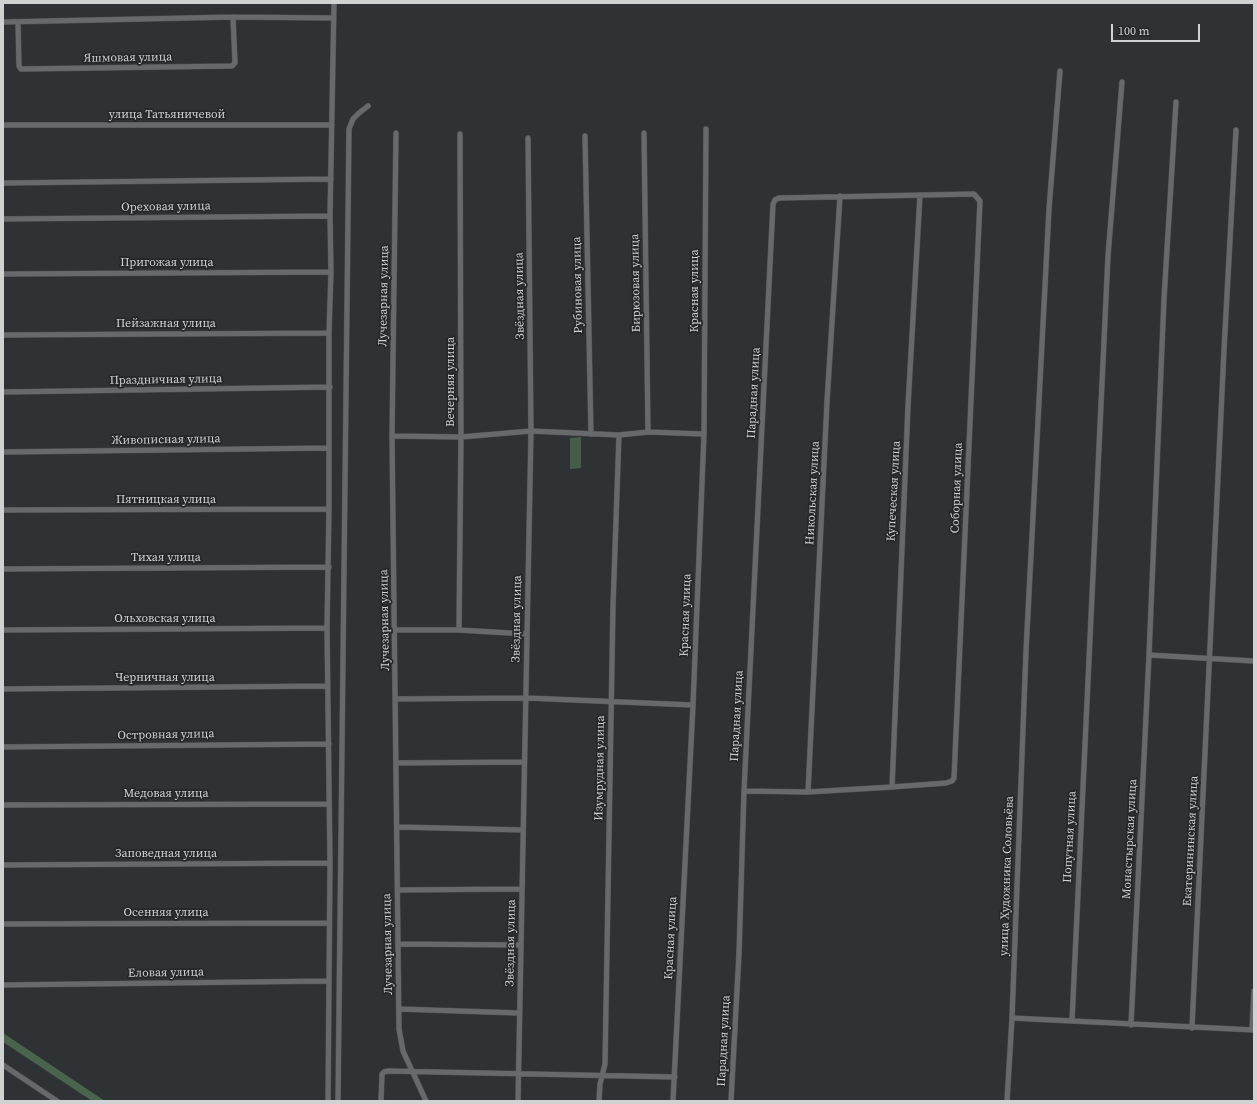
<!DOCTYPE html>
<html>
<head>
<meta charset="utf-8">
<style>
  body { margin:0 }
  #map { position:relative; width:1257px; height:1104px; overflow:hidden; background:#2e3234; font-family:"Source Serif 4",serif }
  canvas { display:block }
  .frame { position:absolute; inset:0; border:4px solid #cfd2d3; pointer-events:none }
  .scale { position:absolute; left:1111px; top:24px; width:89px; height:18px; box-sizing:border-box; border:2px solid #cfd2d3; border-top:0; padding-left:5px; font-size:12px; line-height:14px; white-space:nowrap; color:#cfd2d3; -webkit-text-stroke:3px #24282a; paint-order:stroke }
</style>
</head>
<body>
<div id="map">
<canvas width="1257" height="1104"></canvas>
<div class="frame"></div>
<div class="scale">100 m</div>
</div>
<script>
const ctx = document.querySelector('canvas').getContext('2d');
ctx.lineJoin = 'round';
function fillPath(path, color) {
  ctx.fillStyle = color;
  ctx.fill(path, 'evenodd');
}
function toPath(rows) {
  const path = new Path2D();
  for (const r of rows) {
    path.moveTo(r[0], r[1]);
    for (let i = 2; i < r.length; i += 2) path.lineTo(r[i], r[i + 1]);
  }
  return path;
}
function trace(path, color, width, dash) {
  ctx.strokeStyle = color;
  ctx.lineWidth = width;
  ctx.lineCap = dash ? 'butt' : 'round';
  ctx.setLineDash(dash || []);
  ctx.stroke(path);
}
function write(font, color, halo, rows, align = 'center') {
  ctx.font = font + ' "Source Serif 4",serif';
  ctx.lineWidth = 3.5;
  ctx.setLineDash([]);
  ctx.textBaseline = 'middle';
  ctx.strokeStyle = halo;
  ctx.fillStyle = color;
  for (const [text, x, y, turn = 0] of rows) {
    ctx.save();
    ctx.translate(x, y);
    ctx.rotate((+turn || 0) * Math.PI / 180);
    ctx.textAlign = isNaN(turn) ? turn : align;
    if (halo) ctx.strokeText(text, 0, 0);
    ctx.fillText(text, 0, 0);
    ctx.restore();
  }
}
fillPath(toPath([
  [581,437,581,468,570,469,570,438]
]), '#445c48');
fillPath(toPath([
  [3,1033,105,1101,92,1101,3,1042]
]), '#4a634d');
const minor = toPath([
  [3,22,233,17,334,18],
  [18,22,19,66,21,69,232,66,235,63,233,17],
  [3,125,332,125],
  [396,133,392,436,399,1029,403,1051,426,1101],
  [644,133,648,432],
  [585,136,591,434],
  [3,183,331,179],
  [3,219,330,216],
  [3,274,331,272],
  [3,335,329,333],
  [3,392,330,387],
  [392,436,461,437,531,431,619,435,648,432,704,434],
  [3,452,329,448],
  [3,510,329,509],
  [3,569,329,567],
  [3,630,327,628],
  [395,630,459,630,526,634],
  [459,630,461,437,460,134],
  [1149,655,1254,661],
  [3,689,327,686],
  [395,699,526,698,693,705],
  [3,747,329,744],
  [396,763,524,762],
  [892,787,908,406,920,195],
  [808,792,827,402,840,196],
  [3,805,329,804],
  [397,827,523,830],
  [3,865,330,863],
  [398,890,522,889],
  [3,924,329,923],
  [398,944,520,945],
  [3,985,329,981],
  [399,1009,519,1013],
  [1012,1018,1254,1030],
  [1072,1021,1108,256,1122,82],
  [1131,1025,1149,655,1164,299,1176,102],
  [1192,1028,1224,350,1236,130],
  [1252,1030,1254,991],
  [3,1065,57,1101],
  [328,1101,330,863,327,628,329,509,329,333,331,272,330,216,334,3],
  [338,1101,349,129,353,119,359,113,368,106],
  [381,1101,382,1074,384,1072,388,1071,675,1077],
  [518,1101,531,431,528,138],
  [599,1101,600,1084,605,1064,613,606,619,435],
  [673,1101,693,705,704,434,706,129],
  [731,1101,739,954,744,791,773,204,775,200,779,198,974,194,980,201,954,778,952,781,946,783,892,787,808,792,744,791],
  [1007,1101,1012,1018,1026,651,1049,209,1060,71]
]);
trace(minor, '#4a4e4f', 6);
trace(minor, '#666a6c', 5);
write('12px', '#cfd2d3', '#24282a', [
  ["Яшмовая улица",128,58,-1],
  ["улица Татьяничевой",167,115],
  ["Ореховая улица",166,207,-1],
  ["Пригожая улица",167,263],
  ["Бирюзовая улица",636,283,-91],
  ["Рубиновая улица",578,285,-91],
  ["Красная улица",695,291,-90],
  ["Лучезарная улица",384,296,-89],
  ["Звёздная улица",520,296,-91],
  ["Пейзажная улица",166,324],
  ["Праздничная улица",166,380,-1],
  ["Вечерняя улица",451,382,-90],
  ["Парадная улица",754,393,-87],
  ["Живописная улица",166,440,-1],
  ["Соборная улица",957,488,-88],
  ["Купеческая улица",894,491,-87],
  ["Никольская улица",813,493,-87],
  ["Пятницкая улица",166,500],
  ["Тихая улица",166,558],
  ["Красная улица",686,615,-88],
  ["Ольховская улица",165,619],
  ["Звёздная улица",517,619,-89],
  ["Лучезарная улица",385,620,-91],
  ["Черничная улица",165,678],
  ["Парадная улица",737,716,-87],
  ["Островная улица",166,735,-1],
  ["Изумрудная улица",600,768,-89],
  ["Медовая улица",166,794],
  ["Попутная улица",1070,837,-87],
  ["Монастырская улица",1130,839,-87],
  ["Екатерининская улица",1191,841,-87],
  ["Заповедная улица",166,854],
  ["улица Художника Соловьёва",1007,876,-88],
  ["Осенняя улица",166,913],
  ["Красная улица",671,938,-87],
  ["Звёздная улица",511,943,-89],
  ["Лучезарная улица",388,944,-91],
  ["Еловая улица",166,973,-1],
  ["Парадная улица",724,1041,-87]
]);
</script>
</body>
</html>
